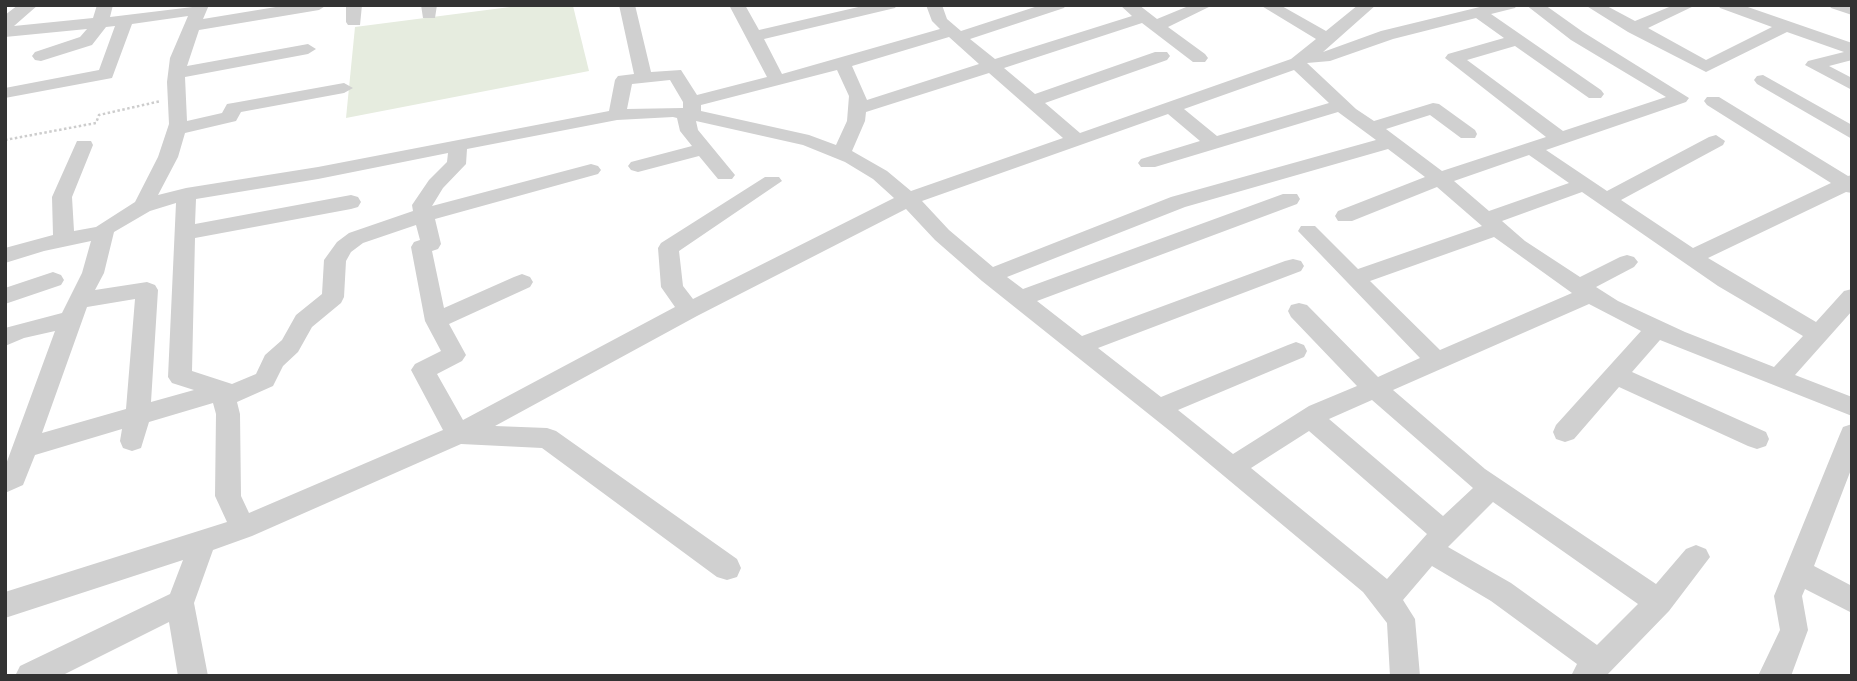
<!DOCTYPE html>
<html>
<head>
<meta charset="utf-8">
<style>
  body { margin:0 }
  #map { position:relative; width:1857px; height:681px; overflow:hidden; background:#fff; font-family:"Golos Text",sans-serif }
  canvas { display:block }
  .frame { position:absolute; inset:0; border:7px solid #333; pointer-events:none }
</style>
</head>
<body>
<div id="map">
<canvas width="1857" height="681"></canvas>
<div class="frame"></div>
</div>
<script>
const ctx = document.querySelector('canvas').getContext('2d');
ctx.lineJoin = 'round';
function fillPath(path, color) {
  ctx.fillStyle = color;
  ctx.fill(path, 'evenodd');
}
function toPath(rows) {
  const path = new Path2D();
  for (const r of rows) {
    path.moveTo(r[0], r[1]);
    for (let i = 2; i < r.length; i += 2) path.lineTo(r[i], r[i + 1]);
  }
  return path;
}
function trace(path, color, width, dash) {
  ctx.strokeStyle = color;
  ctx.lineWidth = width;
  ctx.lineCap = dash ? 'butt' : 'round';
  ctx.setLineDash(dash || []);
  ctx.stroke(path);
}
fillPath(toPath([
  [573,6,589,71,346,118,355,27,510,7]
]), '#e6ecdf');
trace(toPath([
  [5,140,96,123,99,115,161,101]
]), '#cdcdcd', 2.5, [2.5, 2.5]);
fillPath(toPath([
  [18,5,38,5,14,26,93,18,97,5,113,5,110,17,209,5,203,19,288,5,327,5,319,10,199,30,187,66,308,44,316,49,308,54,185,77,187,121,222,113,227,104,233,103,344,83,353,88,344,93,241,112,236,121,185,133,178,157,158,195,186,188,318,167,609,111,615,80,618,76,634,74,619,5,635,5,651,72,681,70,697,95,767,77,729,5,745,5,759,30,867,5,897,5,895,8,764,39,782,74,940,29,932,21,926,5,942,5,947,19,961,31,1041,5,1066,5,1064,8,970,39,995,59,1132,16,1120,5,1139,5,1157,19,1191,5,1213,5,1168,27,1205,54,1208,58,1205,62,1193,62,1142,23,1004,68,1035,94,1155,52,1167,52,1170,56,1167,60,1045,103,1080,133,1291,59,1316,39,1260,5,1280,5,1326,31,1358,5,1376,5,1323,52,1381,31,1488,5,1517,5,1515,8,1491,14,1601,90,1604,94,1601,98,1589,98,1515,46,1467,60,1563,131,1666,97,1571,40,1526,5,1545,5,1583,32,1689,98,1686,102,1546,150,1607,191,1709,137,1716,135,1725,141,1723,145,1621,200,1693,248,1831,183,1707,105,1704,101,1707,97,1719,97,1848,176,1852,175,1852,193,1846,192,1708,258,1816,322,1844,291,1852,289,1852,311,1795,375,1852,397,1852,416,1660,340,1632,372,1766,432,1769,439,1766,446,1757,449,1748,446,1619,387,1574,439,1565,442,1556,439,1553,432,1556,425,1641,331,1589,304,1393,390,1485,469,1656,584,1686,549,1696,545,1706,549,1710,557,1669,611,1606,676,1571,676,1577,664,1491,601,1432,566,1403,600,1415,619,1420,676,1390,676,1387,623,1363,592,1170,431,982,281,935,240,906,209,697,316,495,426,547,428,556,431,737,559,741,568,737,577,727,580,717,577,542,448,461,444,252,536,213,550,194,603,208,676,178,676,169,622,61,676,15,676,20,666,170,594,183,560,5,618,5,592,227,522,215,496,216,414,213,403,149,422,141,448,132,451,123,448,120,441,122,429,35,455,23,485,5,493,5,467,55,331,24,338,5,346,5,328,62,313,82,273,91,241,44,251,5,263,5,248,53,235,52,197,77,141,91,141,93,145,72,197,74,231,96,227,135,202,158,157,169,124,167,82,170,58,188,16,132,24,112,78,5,98,5,88,99,70,115,26,106,27,92,45,41,61,35,60,32,56,35,52,80,37,87,29,5,37,5,15,18,5],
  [1476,18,1504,38,1448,54,1445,58,1546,137,1442,171,1386,129,1430,115,1461,138,1475,138,1477,134,1475,130,1439,104,1433,103,1374,121,1356,109,1307,63,1330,61,1393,39,1476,18],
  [949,37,979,64,867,100,852,66,949,37],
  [837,70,849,96,847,121,836,145,809,135,701,111,701,105,837,70],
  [1294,70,1329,103,1217,136,1184,109,1294,70],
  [989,73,1063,138,911,191,887,171,852,151,865,121,866,112,989,73],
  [670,80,683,102,683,108,627,109,632,84,670,80],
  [1338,112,1376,140,1171,197,993,267,949,230,922,201,1168,114,1200,141,1141,159,1138,163,1141,167,1155,167,1338,112],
  [673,117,677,118,680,131,692,146,631,162,628,166,631,170,638,172,699,156,718,179,732,179,735,175,698,130,696,121,803,145,845,162,873,179,894,198,693,299,683,286,679,251,782,181,779,177,765,177,661,243,658,248,661,287,675,307,463,420,437,374,462,361,466,355,449,324,530,287,533,282,530,277,522,274,514,277,444,308,432,251,438,249,441,244,435,219,598,174,601,170,598,166,591,164,432,206,443,188,466,164,467,149,617,120,673,117],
  [1388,149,1425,177,1338,211,1335,216,1338,221,1352,221,1437,187,1482,226,1358,269,1315,226,1301,226,1298,231,1420,358,1378,377,1307,305,1299,303,1291,305,1288,311,1291,317,1357,386,1309,406,1233,454,1178,410,1304,357,1307,351,1304,345,1296,342,1288,345,1161,397,1098,348,1301,271,1304,266,1301,261,1293,259,1285,261,1082,336,1037,301,1297,204,1300,199,1297,194,1283,194,1023,289,1007,277,1185,207,1388,149],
  [448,153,447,162,429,180,412,205,413,211,349,233,337,242,324,260,322,294,296,315,282,340,265,355,256,374,232,384,192,371,195,238,351,209,358,207,361,202,358,197,351,195,195,224,196,199,318,179,448,153],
  [1529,155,1569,183,1489,211,1454,181,1529,155],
  [1582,192,1718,286,1803,336,1774,367,1685,332,1618,301,1596,287,1634,267,1638,262,1634,257,1627,255,1620,257,1580,277,1525,241,1502,221,1582,192],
  [176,203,168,377,172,383,194,390,151,402,158,290,155,285,147,282,95,290,104,273,114,232,150,211,176,203],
  [416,225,420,240,414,242,411,247,425,321,441,351,415,364,411,370,443,430,249,513,241,496,240,414,237,402,273,386,283,366,298,352,312,327,341,303,344,297,346,261,351,252,363,243,416,225],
  [1494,237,1572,293,1440,350,1370,281,1494,237],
  [135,299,126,409,42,433,87,307,135,299],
  [1372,400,1473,488,1443,516,1329,419,1372,400],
  [1309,431,1427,534,1387,579,1251,468,1309,431],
  [1493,502,1638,604,1597,645,1511,583,1448,547,1493,502],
  [346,5,362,5,360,25,348,25,346,22,346,5],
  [421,5,437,5,435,18,423,18,421,5],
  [1585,5,1605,5,1635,21,1674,5,1696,5,1648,28,1706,60,1772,27,1720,8,1718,5,1742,5,1852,43,1852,60,1829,66,1852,78,1852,90,1805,65,1808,61,1844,52,1787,32,1706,72,1628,32,1585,5],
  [1829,5,1852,5,1852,15,1831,8,1829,5],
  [1763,75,1852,125,1852,139,1757,84,1754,80,1757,76,1763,75],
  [53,272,61,275,64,280,61,285,5,304,5,288,53,272],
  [1852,424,1852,467,1814,566,1852,586,1852,613,1805,589,1802,596,1808,630,1791,676,1758,676,1780,630,1774,596,1840,434,1843,427,1852,424]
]), '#d0d0d0');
</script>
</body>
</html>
